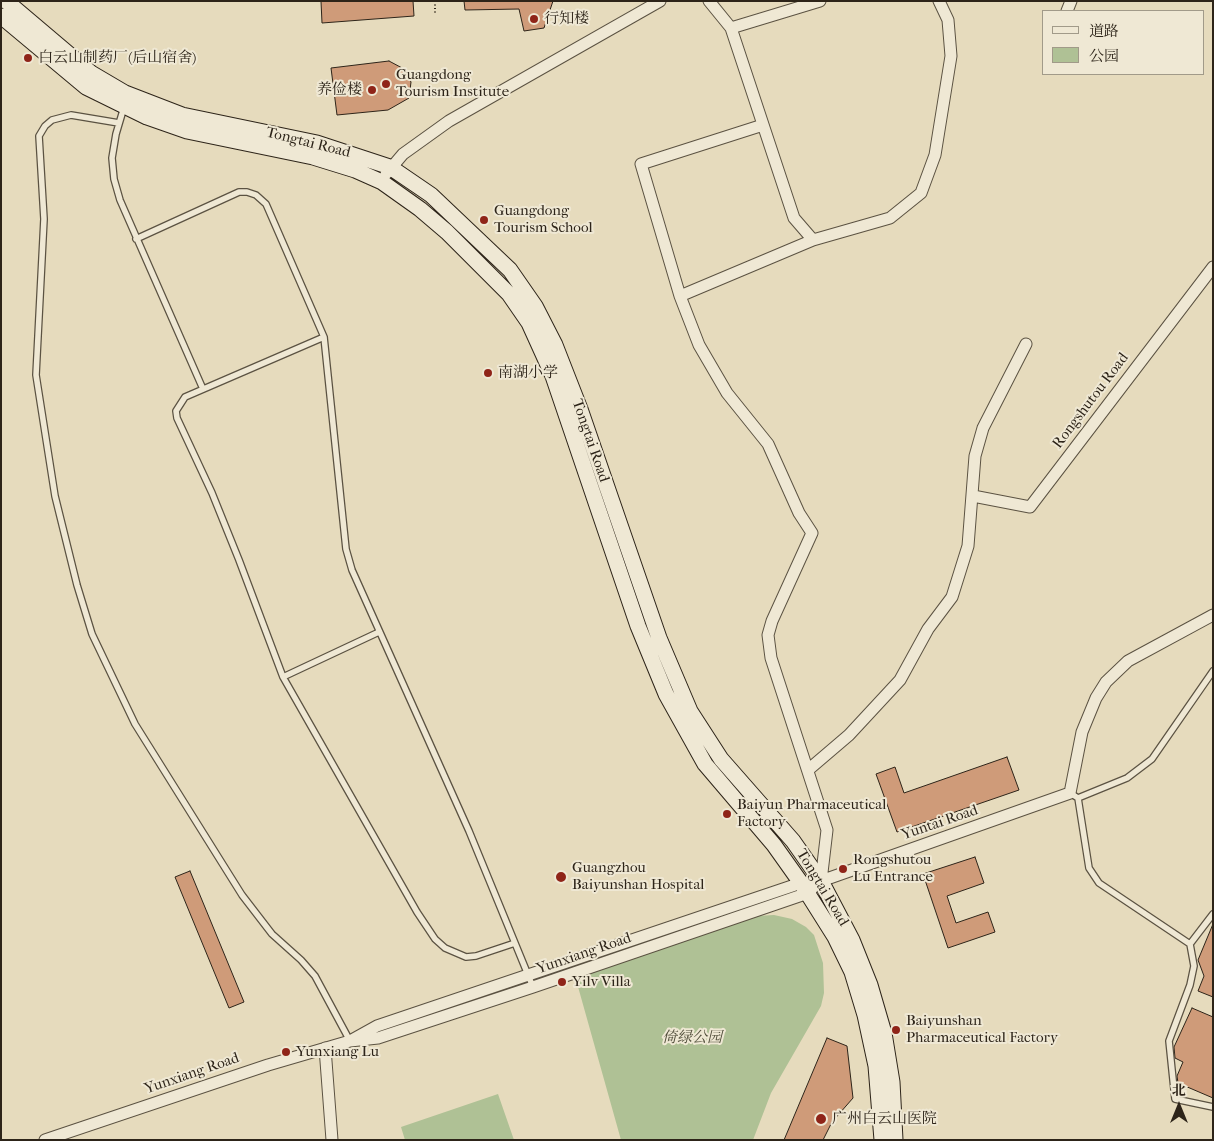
<!DOCTYPE html>
<html>
<head>
<meta charset="utf-8">
<style>
  body { margin:0 }
  #map { position:relative; width:1214px; height:1141px; overflow:hidden; background:#e6dbbd; font-family:"IM FELL French Canon","Noto Serif SC",serif }
  canvas { display:block }
  .frame { position:absolute; inset:0; border:2px solid #2d2419; pointer-events:none }
  .legend { position:absolute; left:1042px; top:10px; width:162px; height:65px; box-sizing:border-box; background:#efe8d4; border:1px solid #a19a89; margin:0; padding:6px 9px; list-style:none; font-size:15px; color:#2d2419 }
  .legend li { display:flex; align-items:center; gap:10px; height:25px }
  .legend b { width:25px; border:1px solid #a19a89 }
  .north { position:absolute; left:1154px; top:1081px; width:50px; height:50px; -webkit-text-stroke:4px #efe8d4; paint-order:stroke; rotate:0deg; font-size:14px; font-weight:700; line-height:20px; text-align:center; color:#2d2419 }
  .north::after { content:''; display:block; margin:auto; width:18px; height:22px; background:#2d2419; clip-path:polygon(50% 0,100% 100%,50% 72%,0 100%) }
</style>
</head>
<body>
<div id="map">
<canvas width="1214" height="1141"></canvas>
<div class="frame"></div>
<ul class="legend">
<li><b style="height:6px;background:#efe8d4"></b>道路</li>
<li><b style="height:14px;background:#afc195"></b>公园</li>
</ul>
<div class="north">北</div>
</div>
<script>
const ctx = document.querySelector('canvas').getContext('2d');
ctx.lineJoin = 'round';
function fillPath(path, color) {
  ctx.fillStyle = color;
  ctx.fill(path, 'evenodd');
}
function toPath(rows) {
  const path = new Path2D();
  for (const r of rows) {
    path.moveTo(r[0], r[1]);
    for (let i = 2; i < r.length; i += 2) path.lineTo(r[i], r[i + 1]);
  }
  return path;
}
function trace(path, color, width, dash) {
  ctx.strokeStyle = color;
  ctx.lineWidth = width;
  ctx.lineCap = dash ? 'butt' : 'round';
  ctx.setLineDash(dash || []);
  ctx.stroke(path);
}
function write(font, color, halo, rows, align = 'center') {
  ctx.font = font + ' "IM FELL French Canon","Noto Serif SC",serif';
  ctx.lineWidth = 4;
  ctx.setLineDash([]);
  ctx.textBaseline = 'middle';
  ctx.strokeStyle = halo;
  ctx.fillStyle = color;
  for (const [text, x, y, turn = 0] of rows) {
    ctx.save();
    ctx.translate(x, y);
    ctx.rotate((+turn || 0) * Math.PI / 180);
    ctx.textAlign = isNaN(turn) ? turn : align;
    if (halo) ctx.strokeText(text, 0, 0);
    ctx.fillText(text, 0, 0);
    ctx.restore();
  }
}
fillPath(toPath([
  [774,915,792,919,806,927,814,935,823,963,824,993,821,1006,771,1093,753,1140,621,1140,575,976,756,916],
  [498,1094,514,1140,405,1140,401,1127]
]), '#afc195');
const building = toPath([
  [321,1,413,1,414,16,322,23,321,1],
  [464,1,553,1,544,28,524,31,519,9,465,10,464,1],
  [389,61,404,69,411,82,409,98,388,110,337,115,331,68,389,61],
  [1007,757,1019,790,897,832,876,774,895,767,904,793,1007,757],
  [975,857,984,883,947,896,956,923,988,912,995,932,948,948,923,874,975,857],
  [190,871,244,1002,229,1008,175,877,190,871],
  [1213,924,1213,997,1198,991,1204,976,1198,960,1213,924],
  [1192,1008,1213,1017,1213,1098,1178,1083,1177,1076,1183,1062,1175,1058,1174,1047,1192,1008],
  [827,1038,847,1046,853,1098,832,1122,823,1140,784,1140,827,1038]
]);
fillPath(building, '#cf9b79');
trace(building, '#2d2419', 1);
const service = toPath([
  [124,107,116,134,112,158,114,179,120,200,203,389],
  [119,123,71,115,52,120,45,126,39,136,44,219,36,375,55,496,77,585,92,634,135,724,242,895,272,934,301,960,315,976,350,1041],
  [136,239,239,192,247,192,256,195,266,204,324,337,346,549,352,570,469,831,533,987],
  [379,632,283,677,417,912,435,939,445,948,466,957,476,956,515,943],
  [283,677,239,560,212,493,177,418,176,411,185,397,324,337],
  [1070,793,1078,798,1089,868,1099,883,1190,944,1194,966,1190,985,1169,1041,1175,1099,1213,1107],
  [1078,798,1127,778,1152,759,1213,671],
  [1190,944,1213,914]
]);
const minor = toPath([
  [709,1,731,28,794,218,813,240,890,218,921,193,935,155,951,56,948,20,939,1],
  [1067,11,1071,1],
  [731,28,820,1],
  [763,125,641,164,680,296,699,345,727,393,768,444,799,513,812,533,772,621,768,635,771,658,827,830,821,881],
  [386,174,403,154,449,121,660,1],
  [680,296,813,240],
  [973,496,1030,507,1213,267],
  [808,770,849,735,900,680,928,629,952,597,968,546,975,456,983,428,1026,344],
  [350,1041,377,1026,801,883,821,881,1070,793,1082,732,1096,698,1106,682,1128,661,1213,615],
  [325,1048,332,1140],
  [45,1140,268,1065,350,1041,378,1038,533,987,808,893,812,889]
]);
const secondary = toPath([
  [6,1,91,73,125,93,182,115,317,143,390,167,431,195,510,270,535,306,555,345,580,409,659,638,690,711,721,759,793,841,821,881,852,940,870,985,884,1033,892,1082,895,1140],
  [1,16,86,87,147,117,187,131,313,157,355,170,382,182,420,209,447,232,509,294,529,323,553,376,638,626,666,694,705,764,774,845,801,883,835,937,852,972,865,1015,876,1066,882,1140]
]);
trace(service, '#5b5242', 8);
trace(minor, '#5b5242', 13);
trace(secondary, '#2d2419', 17);
trace(toPath([
  [435,1,435,14]
]), '#2d2419', 2, [1, 2.5]);
trace(service, '#efe8d4', 5.5);
trace(minor, '#efe8d4', 11);
trace(secondary, '#efe8d4', 15);
for (const [x, y, r, color] of [
  [534,19,5,"#8f2418"],
  [28,58,5,"#8f2418"],
  [386,84,5,"#8f2418"],
  [372,90,5,"#8f2418"],
  [484,220,5,"#8f2418"],
  [488,373,5,"#8f2418"],
  [727,814,5,"#8f2418"],
  [843,869,5,"#8f2418"],
  [561,877,6,"#8f2418"],
  [562,982,5,"#8f2418"],
  [896,1030,5,"#8f2418"],
  [286,1052,5,"#8f2418"],
  [821,1119,6,"#8f2418"]
]) {
  const dot = new Path2D();
  dot.arc(x, y, r, 0, 2 * Math.PI);
  ctx.fillStyle = color;
  ctx.fill(dot);
  trace(dot, '#efe8d4', 2);
}
write('15px', '#2d2419', '#efe8d4', [
  ["行知楼",544,19],
  ["白云山制药厂(后山宿舍)",38,58],
  ["Guangdong",396,75],
  ["Tourism Institute",396,92],
  ["养俭楼",362,90,"right"],
  ["Guangdong",494,211],
  ["Tourism School",494,228],
  ["南湖小学",498,373],
  ["Baiyun Pharmaceutical",737,805],
  ["Factory",737,822],
  ["Rongshutou",853,860],
  ["Lu Entrance",853,877],
  ["Guangzhou",572,868],
  ["Baiyunshan Hospital",572,885],
  ["Yilv Villa",572,982],
  ["Baiyunshan",906,1021],
  ["Pharmaceutical Factory",906,1038],
  ["Yunxiang Lu",296,1052],
  ["广州白云山医院",832,1119]
], 'left');
write('15px', '#2d2419', '#efe8d4', [
  ["Tongtai Road",308,143,14],
  ["Rongshutou Road",1091,401,-53],
  ["Tongtai Road",590,441,71],
  ["Yuntai Road",940,823,-19],
  ["Tongtai Road",822,888,59],
  ["Yunxiang Road",584,954,-19],
  ["Yunxiang Road",192,1074,-19]
]);
write('italic 15px', '#4e4b38', '#efe8d4', [
  ["倚绿公园",692,1038]
]);
</script>
</body>
</html>
